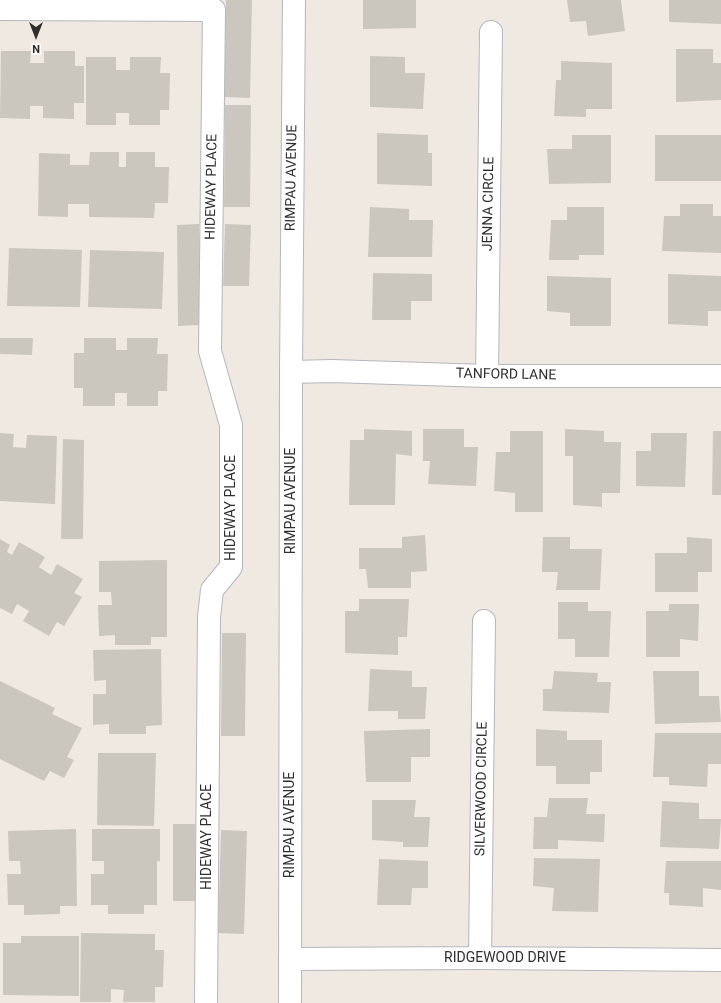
<!DOCTYPE html>
<html>
<head>
<meta charset="utf-8">
<style>
  body { margin:0 }
  #map { position:relative; width:721px; height:1003px; overflow:hidden; background:#efe9e1; font-family:Roboto,sans-serif }
  canvas { display:block }
  .north { position:absolute; left:16px; top:16px; width:40px; height:40px; -webkit-text-stroke:3px #fff; paint-order:stroke; rotate:180deg; font-size:11px; font-weight:700; line-height:16px; text-align:center; color:#2e2e2e }
  .north::after { content:''; display:block; margin:auto; width:14px; height:18px; background:#2e2e2e; clip-path:polygon(50% 0,100% 100%,50% 72%,0 100%) }
</style>
</head>
<body>
<div id="map">
<canvas width="721" height="1003"></canvas>
<div class="north">N</div>
</div>
<script>
const ctx = document.querySelector('canvas').getContext('2d');
ctx.lineJoin = 'round';
function fillPath(path, color) {
  ctx.fillStyle = color;
  ctx.fill(path, 'evenodd');
}
function toPath(rows) {
  const path = new Path2D();
  for (const r of rows) {
    path.moveTo(r[0], r[1]);
    for (let i = 2; i < r.length; i += 2) path.lineTo(r[i], r[i + 1]);
  }
  return path;
}
function trace(path, color, width, dash) {
  ctx.strokeStyle = color;
  ctx.lineWidth = width;
  ctx.lineCap = dash ? 'butt' : 'round';
  ctx.setLineDash(dash || []);
  ctx.stroke(path);
}
function write(font, color, halo, rows, align = 'center') {
  ctx.font = font + ' Roboto,sans-serif';
  ctx.lineWidth = 3;
  ctx.setLineDash([]);
  ctx.textBaseline = 'middle';
  ctx.strokeStyle = halo;
  ctx.fillStyle = color;
  for (const [text, x, y, turn = 0] of rows) {
    ctx.save();
    ctx.translate(x, y);
    ctx.rotate((+turn || 0) * Math.PI / 180);
    ctx.textAlign = isNaN(turn) ? turn : align;
    if (halo) ctx.strokeText(text, 0, 0);
    ctx.fillText(text, 0, 0);
    ctx.restore();
  }
}
fillPath(toPath([
  [226,0,252,0,250,98,224,97],
  [363,0,416,0,416,28,363,29],
  [567,0,621,0,625,31,588,36,586,21,570,22],
  [669,0,721,0,721,24,669,22],
  [676,49,713,49,713,63,721,63,721,100,676,102],
  [1,51,31,51,30,63,44,63,44,51,75,51,75,66,84,66,84,103,74,103,74,119,43,118,43,106,30,106,30,119,0,118],
  [370,56,405,57,405,73,425,73,423,109,370,107],
  [86,57,116,57,116,70,130,70,130,57,161,57,160,73,170,73,169,110,160,110,160,125,129,125,129,113,116,113,116,125,86,125],
  [561,61,612,63,612,109,586,109,586,117,554,116,556,80,561,80],
  [225,105,251,105,250,207,224,207],
  [377,133,428,135,428,153,432,153,432,186,377,184],
  [572,135,611,135,611,183,549,184,547,149,572,149],
  [655,135,721,135,721,181,655,181],
  [90,152,119,152,119,167,126,167,126,152,155,152,155,167,169,167,168,203,155,203,154,218,89,217,89,204,68,204,68,217,38,216,39,153,70,154,70,165,89,165],
  [680,204,713,204,713,216,721,216,721,253,662,251,664,216,680,216],
  [370,207,409,209,409,220,433,220,432,257,368,257],
  [567,207,604,207,604,255,579,255,579,260,549,260,551,220,567,220],
  [199,224,200,325,178,326,177,225],
  [225,224,251,225,249,286,223,286],
  [9,248,82,250,80,307,7,306],
  [90,250,164,252,162,309,88,307],
  [373,273,432,274,432,301,411,301,411,320,372,320],
  [668,274,721,276,721,311,708,311,708,326,668,324],
  [547,276,611,278,611,326,570,326,570,313,547,311],
  [0,338,33,338,32,355,0,354],
  [84,338,116,338,116,350,127,350,127,338,158,338,157,354,168,354,167,391,158,391,158,406,127,406,127,393,115,393,115,406,83,406,83,388,74,388,74,353,84,353],
  [364,429,412,431,412,456,396,454,395,505,349,505,350,440,364,440],
  [423,429,464,429,464,447,478,447,476,486,428,484,430,461,423,461],
  [565,429,604,431,604,442,621,442,620,493,602,493,602,507,573,505,573,456,565,456],
  [510,431,543,431,543,512,515,512,515,493,494,491,496,452,510,452],
  [713,431,721,431,721,495,712,495],
  [0,433,14,434,13,447,26,448,27,435,57,436,55,504,0,501],
  [651,433,687,433,685,487,636,486,636,451,651,451],
  [63,439,84,440,83,539,61,539],
  [425,535,427,571,411,572,411,588,368,588,366,569,359,569,359,548,402,548,402,537],
  [543,537,570,537,570,549,602,549,600,590,556,590,558,572,542,572],
  [687,537,712,539,712,572,698,572,698,592,655,592,655,553,687,553],
  [0,539,10,545,7,552,12,555,19,542,45,557,39,567,51,575,57,564,83,579,74,593,82,597,64,626,57,622,49,636,23,621,29,611,17,604,12,614,0,608],
  [167,560,167,637,151,637,151,645,115,645,115,635,99,636,98,605,112,605,111,592,99,592,99,561],
  [359,599,409,599,407,637,398,637,398,655,345,653,345,611,359,611],
  [558,602,588,602,588,611,611,611,609,657,575,657,575,639,558,639],
  [669,604,699,604,698,641,680,639,680,657,646,657,646,611,669,611],
  [222,633,246,633,245,736,221,736],
  [161,649,162,725,146,726,146,734,109,734,109,724,93,725,93,694,106,694,106,680,94,681,93,650],
  [370,669,412,671,412,687,427,687,425,719,398,719,398,711,368,711],
  [554,671,598,673,597,682,611,682,609,713,543,711,543,689,552,689],
  [653,671,699,671,699,696,719,696,721,722,655,724],
  [0,681,55,708,52,714,82,728,67,757,74,760,64,778,50,771,44,781,0,759],
  [430,729,430,757,411,757,411,782,366,782,364,731],
  [536,729,567,731,567,740,602,740,602,772,590,772,590,784,556,784,556,766,536,766],
  [655,733,721,733,721,764,708,764,707,787,669,785,669,777,653,777],
  [98,753,156,753,154,826,97,825],
  [549,798,588,798,586,814,605,814,604,842,558,840,558,849,533,849,534,817,547,817],
  [372,800,416,800,414,817,430,817,428,847,403,847,403,842,372,840],
  [662,801,699,803,699,819,721,819,719,849,660,847],
  [173,824,195,824,195,901,173,901],
  [76,829,77,906,60,906,60,914,24,915,24,905,8,905,7,874,21,874,20,861,9,861,8,831],
  [92,829,160,829,160,861,157,861,157,905,144,905,144,914,108,914,108,905,91,905,91,874,104,874,104,861,92,861],
  [221,830,247,831,244,934,218,933],
  [534,858,600,859,598,912,552,911,554,888,533,886],
  [379,859,428,861,428,888,412,888,411,905,377,905],
  [666,861,721,861,721,890,703,888,703,907,669,905,669,893,664,893],
  [81,933,155,934,155,950,164,950,163,987,155,987,155,1002,123,1002,124,990,111,989,111,1002,80,1002],
  [21,936,79,936,79,996,3,995,3,943,21,943]
]), '#cbc7bf');
const street = toPath([
  [0,9,214,10,210,351,231,425,231,567,212,590,209,617,206,1003],
  [291,372,332,371,487,376,721,376],
  [487,376,491,32],
  [480,958,484,621],
  [290,959,480,958,721,960]
]);
const secondary = toPath([
  [290,1003,291,372,294,0]
]);
trace(street, '#b4b7c1', 24);
trace(secondary, '#b4b7c1', 24);
trace(street, '#fff', 22);
trace(secondary, '#fff', 22);
write('14px', '#2e2e2e', '#fff', [
  ["RIMPAU AVENUE",292,178,-89],
  ["HIDEWAY PLACE",212,187,-89],
  ["JENNA CIRCLE",489,204,-89],
  ["TANFORD LANE",506,375,1],
  ["RIMPAU AVENUE",291,501,-90],
  ["HIDEWAY PLACE",231,508,-90],
  ["SILVERWOOD CIRCLE",482,789,-89],
  ["RIMPAU AVENUE",290,825,-90],
  ["HIDEWAY PLACE",207,837,-90],
  ["RIDGEWOOD DRIVE",505,958]
]);
</script>
</body>
</html>
